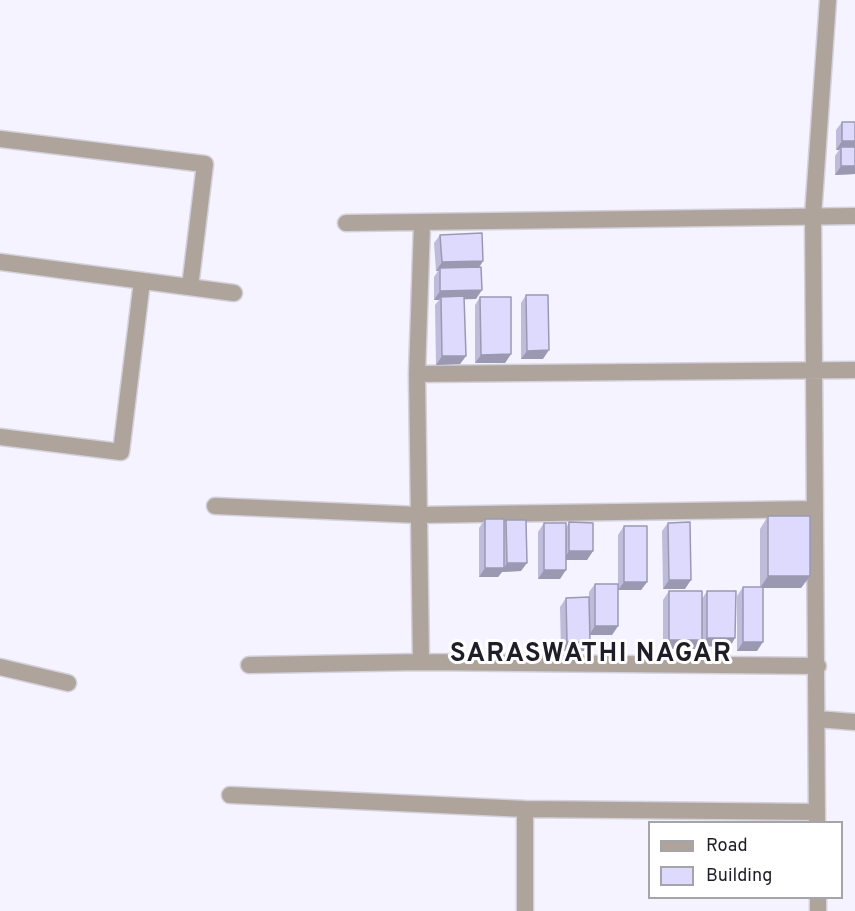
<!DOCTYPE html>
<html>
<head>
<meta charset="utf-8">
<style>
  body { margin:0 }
  #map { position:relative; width:855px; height:911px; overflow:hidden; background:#f5f3ff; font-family:Overpass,sans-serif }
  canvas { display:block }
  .legend { position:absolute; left:648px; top:821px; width:195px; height:78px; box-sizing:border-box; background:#fff; border:2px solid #a5a5a9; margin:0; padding:8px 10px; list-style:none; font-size:18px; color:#1f1d27 }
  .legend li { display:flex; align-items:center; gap:12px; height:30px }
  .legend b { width:30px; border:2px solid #a5a5a9 }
</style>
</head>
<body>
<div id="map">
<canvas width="855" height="911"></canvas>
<ul class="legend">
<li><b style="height:8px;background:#afa49c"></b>Road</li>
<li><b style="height:16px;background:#dedafe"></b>Building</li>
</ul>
</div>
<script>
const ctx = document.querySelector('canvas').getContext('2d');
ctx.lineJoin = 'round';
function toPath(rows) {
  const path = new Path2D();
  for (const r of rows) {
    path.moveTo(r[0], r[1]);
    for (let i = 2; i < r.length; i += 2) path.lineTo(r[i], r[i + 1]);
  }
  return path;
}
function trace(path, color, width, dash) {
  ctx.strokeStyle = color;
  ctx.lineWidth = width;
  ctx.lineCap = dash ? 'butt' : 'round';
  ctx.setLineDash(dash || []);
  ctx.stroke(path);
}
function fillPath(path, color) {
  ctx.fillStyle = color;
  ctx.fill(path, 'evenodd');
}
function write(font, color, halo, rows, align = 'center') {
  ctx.font = font + ' Overpass,sans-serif';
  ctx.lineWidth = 6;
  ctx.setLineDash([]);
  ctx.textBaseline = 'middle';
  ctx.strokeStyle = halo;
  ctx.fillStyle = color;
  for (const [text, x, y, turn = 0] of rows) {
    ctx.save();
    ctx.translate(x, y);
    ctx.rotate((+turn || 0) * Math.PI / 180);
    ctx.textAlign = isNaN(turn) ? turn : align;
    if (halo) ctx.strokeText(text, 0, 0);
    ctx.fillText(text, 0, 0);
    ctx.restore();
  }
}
const minor = toPath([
  [0,139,205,164,190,287],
  [346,223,855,216],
  [0,262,234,293],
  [417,374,855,370],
  [0,437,121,452,142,281],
  [215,506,418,515,815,509],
  [421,662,417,374,422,224],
  [249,665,421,662,818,666],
  [0,667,68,683],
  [817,719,855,722],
  [230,795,525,809,817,812],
  [525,809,525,911],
  [817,822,813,216,828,0],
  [818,898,818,911]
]);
trace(minor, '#d3d1dc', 19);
trace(minor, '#afa49c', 16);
fillPath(toPath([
  [842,122,855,122,855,174,835,175,835,156,839,150,836,150,836,130],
  [440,235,483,261,479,267,476,299,464,299,466,356,460,364,436,365,435,305,439,300,434,300,434,277,438,271,436,271,434,243],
  [526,295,543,359,521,359,521,303],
  [480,297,511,354,505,363,475,363,475,305],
  [768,516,810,576,801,588,763,588,757,651,737,651,737,596,743,587,760,587,760,529],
  [485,519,504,524,506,520,521,571,502,572,498,577,479,577,479,528],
  [569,522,593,551,587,560,566,560,560,579,538,579,538,532,544,523,566,528],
  [668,523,685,589,663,589,662,531],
  [624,526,647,582,641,590,618,590,618,535],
  [595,584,618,626,612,635,590,635,584,651,561,651,560,607,566,598,589,597,589,592],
  [669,591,702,599,707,591,730,647,701,646,701,642,696,649,663,649,663,600]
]), '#bfbbda');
fillPath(toPath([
  [842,141,855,141,855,150,841,147,839,150,836,150],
  [841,166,855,166,855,174,835,175],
  [483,261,478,269,440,268,438,271,436,271,442,262],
  [482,290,476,299,441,300,441,297,439,300,434,300,440,291],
  [549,350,543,359,521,359,527,351],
  [511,354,505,363,475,363,481,355],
  [442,356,466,356,460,364,436,365],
  [569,551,593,551,587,560,563,560],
  [507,563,527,563,521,571,502,572,498,577,479,577,485,568,504,568],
  [544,570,566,570,560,579,538,579],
  [768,576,810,576,801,588,760,588],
  [669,580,691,580,685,589,663,589],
  [624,582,647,582,641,590,618,590],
  [595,626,618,626,612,635,589,635],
  [707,638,735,638,730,647,701,646],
  [669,640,702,640,696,649,663,649],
  [567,642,590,642,584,651,561,651],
  [743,642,763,642,757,651,737,651]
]), '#9b99b2');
const building = toPath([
  [842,122,855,122,855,141,842,141,842,122],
  [841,147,855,147,855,166,841,166,841,147],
  [482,233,483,261,442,262,440,235,482,233],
  [481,267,482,290,440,291,440,268,481,267],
  [526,295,548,295,549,350,527,351,526,295],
  [464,296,466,356,442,356,441,297,464,296],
  [480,297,511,297,511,354,481,355,480,297],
  [768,516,810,516,810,576,768,576,768,516],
  [485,519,504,519,504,568,485,568,485,519],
  [506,520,526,520,527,563,507,563,506,520],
  [569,522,593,523,593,551,569,551,569,522],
  [690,522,691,580,669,580,668,523,690,522],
  [544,523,566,523,566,570,544,570,544,523],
  [624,526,647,526,647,582,624,582,624,526],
  [595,584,618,584,618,626,595,626,595,584],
  [743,587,763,587,763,642,743,642,743,587],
  [669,591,702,591,702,640,669,640,669,591],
  [707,591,736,591,735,638,707,638,707,591],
  [589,597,590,642,567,642,566,598,589,597]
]);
fillPath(building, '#dedafe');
trace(building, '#9b99b2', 1.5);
ctx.letterSpacing = '1.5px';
write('bold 26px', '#1f1d27', '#fff', [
  ["SARASWATHI NAGAR",591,656]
]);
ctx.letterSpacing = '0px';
</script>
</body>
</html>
